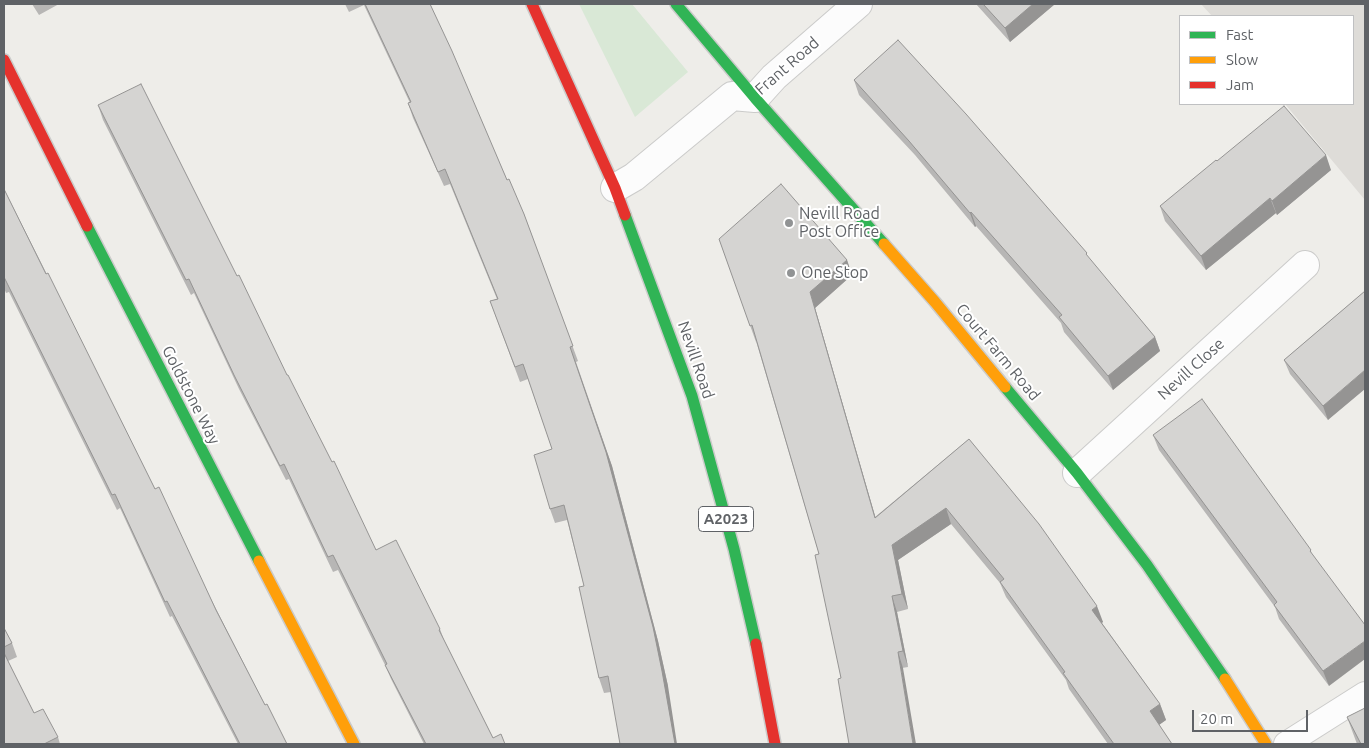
<!DOCTYPE html>
<html>
<head>
<meta charset="utf-8">
<style>
  body { margin:0 }
  #map { position:relative; width:1369px; height:748px; overflow:hidden; background:#eeede9; font-family:Ubuntu,sans-serif }
  canvas { display:block }
  .frame { position:absolute; inset:0; border:5px solid #5f6266; pointer-events:none }
  .legend { position:absolute; left:1179px; top:15px; width:175px; height:90px; box-sizing:border-box; background:#fff; border:1px solid #bfc0c2; margin:0; padding:6px 9px; list-style:none; font-size:15px; color:#5f6266 }
  .legend li { display:flex; align-items:center; gap:10px; height:25px }
  .legend b { width:25px; border:1px solid #bfc0c2 }
  .scale { position:absolute; left:1192px; top:710px; width:116px; height:22px; box-sizing:border-box; border:2px solid #5f6266; border-top:0; padding-left:6px; font-size:15px; line-height:18px; white-space:nowrap; color:#5f6266; -webkit-text-stroke:4px #fff; paint-order:stroke }
</style>
</head>
<body>
<div id="map">
<canvas width="1369" height="748"></canvas>
<div class="frame"></div>
<ul class="legend">
<li><b style="height:6px;background:#30b455"></b>Fast</li>
<li><b style="height:6px;background:#ff9f0a"></b>Slow</li>
<li><b style="height:6px;background:#e5322d"></b>Jam</li>
</ul>
<div class="scale">20 m</div>
</div>
<script>
const ctx = document.querySelector('canvas').getContext('2d');
ctx.lineJoin = 'round';
function fillPath(path, color) {
  ctx.fillStyle = color;
  ctx.fill(path, 'evenodd');
}
function toPath(rows) {
  const path = new Path2D();
  for (const r of rows) {
    path.moveTo(r[0], r[1]);
    for (let i = 2; i < r.length; i += 2) path.lineTo(r[i], r[i + 1]);
  }
  return path;
}
function trace(path, color, width, dash) {
  ctx.strokeStyle = color;
  ctx.lineWidth = width;
  ctx.lineCap = dash ? 'butt' : 'round';
  ctx.setLineDash(dash || []);
  ctx.stroke(path);
}
function write(font, color, halo, rows, align = 'center') {
  ctx.font = font + ' Ubuntu,sans-serif';
  ctx.lineWidth = 4;
  ctx.setLineDash([]);
  ctx.textBaseline = 'middle';
  ctx.strokeStyle = halo;
  ctx.fillStyle = color;
  for (const [text, x, y, turn = 0] of rows) {
    ctx.save();
    ctx.translate(x, y);
    ctx.rotate((+turn || 0) * Math.PI / 180);
    ctx.textAlign = isNaN(turn) ? turn : align;
    if (halo) ctx.strokeText(text, 0, 0);
    ctx.fillText(text, 0, 0);
    ctx.restore();
  }
}
fillPath(toPath([
  [1201,4,1365,4,1365,200,1285,104,1353,104,1353,16,1212,16]
]), '#dedcd8');
fillPath(toPath([
  [579,4,632,4,688,72,635,117]
]), '#d9e8d6');
const lane = toPath([
  [1286,744,1365,694]
]);
const street = toPath([
  [615,188,634,177,732,96,755,98,774,77,858,4],
  [1077,473,1305,265]
]);
const fast = toPath([
  [676,4,755,98,884,244],
  [625,215,692,396,734,549,756,644],
  [87,226,259,561],
  [1005,387,1077,473,1147,565,1225,679]
]);
const slow = toPath([
  [884,244,935,302,1005,387],
  [259,561,354,744],
  [1225,679,1266,744]
]);
const jam = toPath([
  [532,4,615,188,625,215],
  [4,60,87,226],
  [756,644,775,744]
]);
trace(lane, '#cbcbca', 26);
trace(street, '#cbcbca', 30);
trace(fast, '#cbcbca', 14);
trace(slow, '#cbcbca', 14);
trace(jam, '#cbcbca', 14);
trace(lane, '#fcfcfc', 24);
trace(street, '#fcfcfc', 28);
trace(fast, '#30b455', 11);
trace(slow, '#ff9f0a', 11);
trace(jam, '#e5322d', 11);
fillPath(toPath([
  [32,4,59,4,39,15],
  [345,4,430,4,507,180,524,214,578,361,576,362,612,466,658,641,668,686,611,692,604,693,599,678,584,586,567,520,555,523,550,509,552,449,528,379,520,382,490,301,497,299,450,184,444,186,413,118,408,103,410,103,364,5,349,12],
  [976,4,1055,4,1010,42],
  [854,80,1088,258,1155,337,1160,351,1113,390,1064,332,1061,323,976,226,975,227,915,155,859,95],
  [98,105,287,375,376,550,440,629,444,640,493,738,505,744,424,744,391,679,385,665,338,570,333,572,289,479,286,480,239,389,194,293,191,295,103,120],
  [1217,161,1331,170,1277,215,1276,213,1206,270,1165,221,1160,206],
  [4,189,155,489,265,705,287,744,238,744,172,616,170,617,120,508,117,510,9,292,6,293,4,288],
  [719,239,847,260,852,275,815,308,875,517,969,439,1103,622,1102,623,1160,704,1166,720,1159,725,1172,744,1108,744,1069,689,1066,680,1006,597,1000,583,951,524,898,560,908,609,897,612,908,667,841,678,819,554,756,341,756,342],
  [1365,291,1328,420,1290,374,1284,360],
  [1153,435,1311,550,1329,686,1279,619,1275,607,1159,450],
  [4,628,12,643,17,657,8,661,34,713,58,737,60,744,4,744],
  [1347,717,1365,744,1357,744]
]), '#b7b6b5');
fillPath(toPath([
  [1033,4,1055,4,1010,42,1005,28],
  [1326,155,1331,170,1277,215,1272,201],
  [1270,198,1276,213,1206,270,1201,256],
  [971,212,976,226,975,227,970,213],
  [847,260,852,275,815,308,880,533,875,518,810,292],
  [1155,337,1160,351,1113,390,1108,376],
  [570,347,612,466,658,641,668,686,677,744,675,744],
  [1365,370,1365,389,1328,420,1323,406],
  [946,508,951,524,898,560,908,609,902,594,892,545],
  [892,596,897,612,908,667,903,651],
  [1097,606,1103,622,1098,625,1092,610],
  [1365,641,1365,659,1329,686,1323,671],
  [898,652,903,668,916,744,913,744],
  [1160,704,1166,720,1156,727,1150,711]
]), '#959493');
const building = toPath([
  [365,4,430,4,452,51,507,180,509,179,524,214,573,346,570,347,606,452,653,627,662,671,675,744,620,744,608,676,599,678,579,587,584,586,564,505,550,509,534,455,552,449,523,364,515,367,490,301,498,299,445,169,438,172,408,103,411,102,365,4],
  [983,4,1033,4,1005,28,983,4],
  [898,40,966,114,1087,253,1086,254,1155,337,1108,376,1059,317,1062,315,971,212,970,213,909,141,854,80,898,40],
  [141,84,237,276,239,275,287,375,288,375,332,462,334,461,376,550,396,540,440,629,439,630,493,738,501,734,505,744,426,744,385,665,387,664,333,555,328,557,284,464,280,466,234,375,189,279,186,280,98,105,141,84],
  [1284,106,1326,155,1272,201,1270,198,1201,256,1160,206,1216,160,1217,161,1284,106],
  [781,184,847,260,810,292,875,518,969,439,1039,524,1097,606,1092,610,1160,704,1150,711,1172,744,1114,744,1063,673,1065,672,1000,582,1004,579,946,508,892,545,902,594,892,596,903,651,898,652,913,744,849,744,838,679,841,678,815,555,819,554,752,325,750,326,719,239,781,184],
  [4,189,46,274,48,273,155,489,159,487,216,610,265,705,267,704,287,744,240,744,167,601,165,602,115,494,112,495,4,277,4,189],
  [1365,291,1365,370,1323,406,1284,360,1365,291],
  [1202,399,1311,550,1310,551,1365,625,1365,641,1323,671,1274,605,1277,602,1153,435,1202,399],
  [4,628,12,643,4,647,4,628],
  [4,653,34,713,43,709,58,737,44,744,4,744,4,653],
  [1365,708,1365,744,1361,744,1347,717,1365,708]
]);
fillPath(building, '#d5d4d2');
trace(building, '#959493', 1);
for (const [x, y, r, color] of [
  [789,223,5,"#919394"],
  [791,273,5,"#919394"]
]) {
  const dot = new Path2D();
  dot.arc(x, y, r, 0, 2 * Math.PI);
  ctx.fillStyle = color;
  ctx.fill(dot);
  trace(dot, '#fff', 2);
}
for (const [x, y, w] of [
  [726,519,55]
]) {
  const box = new Path2D();
  box.roundRect(x - w / 2, y - 12.5, w, 25, 4);
  ctx.fillStyle = '#fff';
  ctx.fill(box);
  trace(box, '#5f6266', 1);
}
write('bold 15px', '#5f6266', null, [
  ["A2023",726,519]
]);
write('16px', '#5f6266', '#fff', [
  ["Frant Road",787,66,-41],
  ["Court Farm Road",998,352,50],
  ["Nevill Road",696,360,71],
  ["Nevill Close",1191,369,-42],
  ["Goldstone Way",191,395,63]
]);
write('16px', '#5f6266', '#fff', [
  ["Nevill Road",799,214],
  ["Post Office",799,232],
  ["One Stop",801,273]
], 'left');
</script>
</body>
</html>
